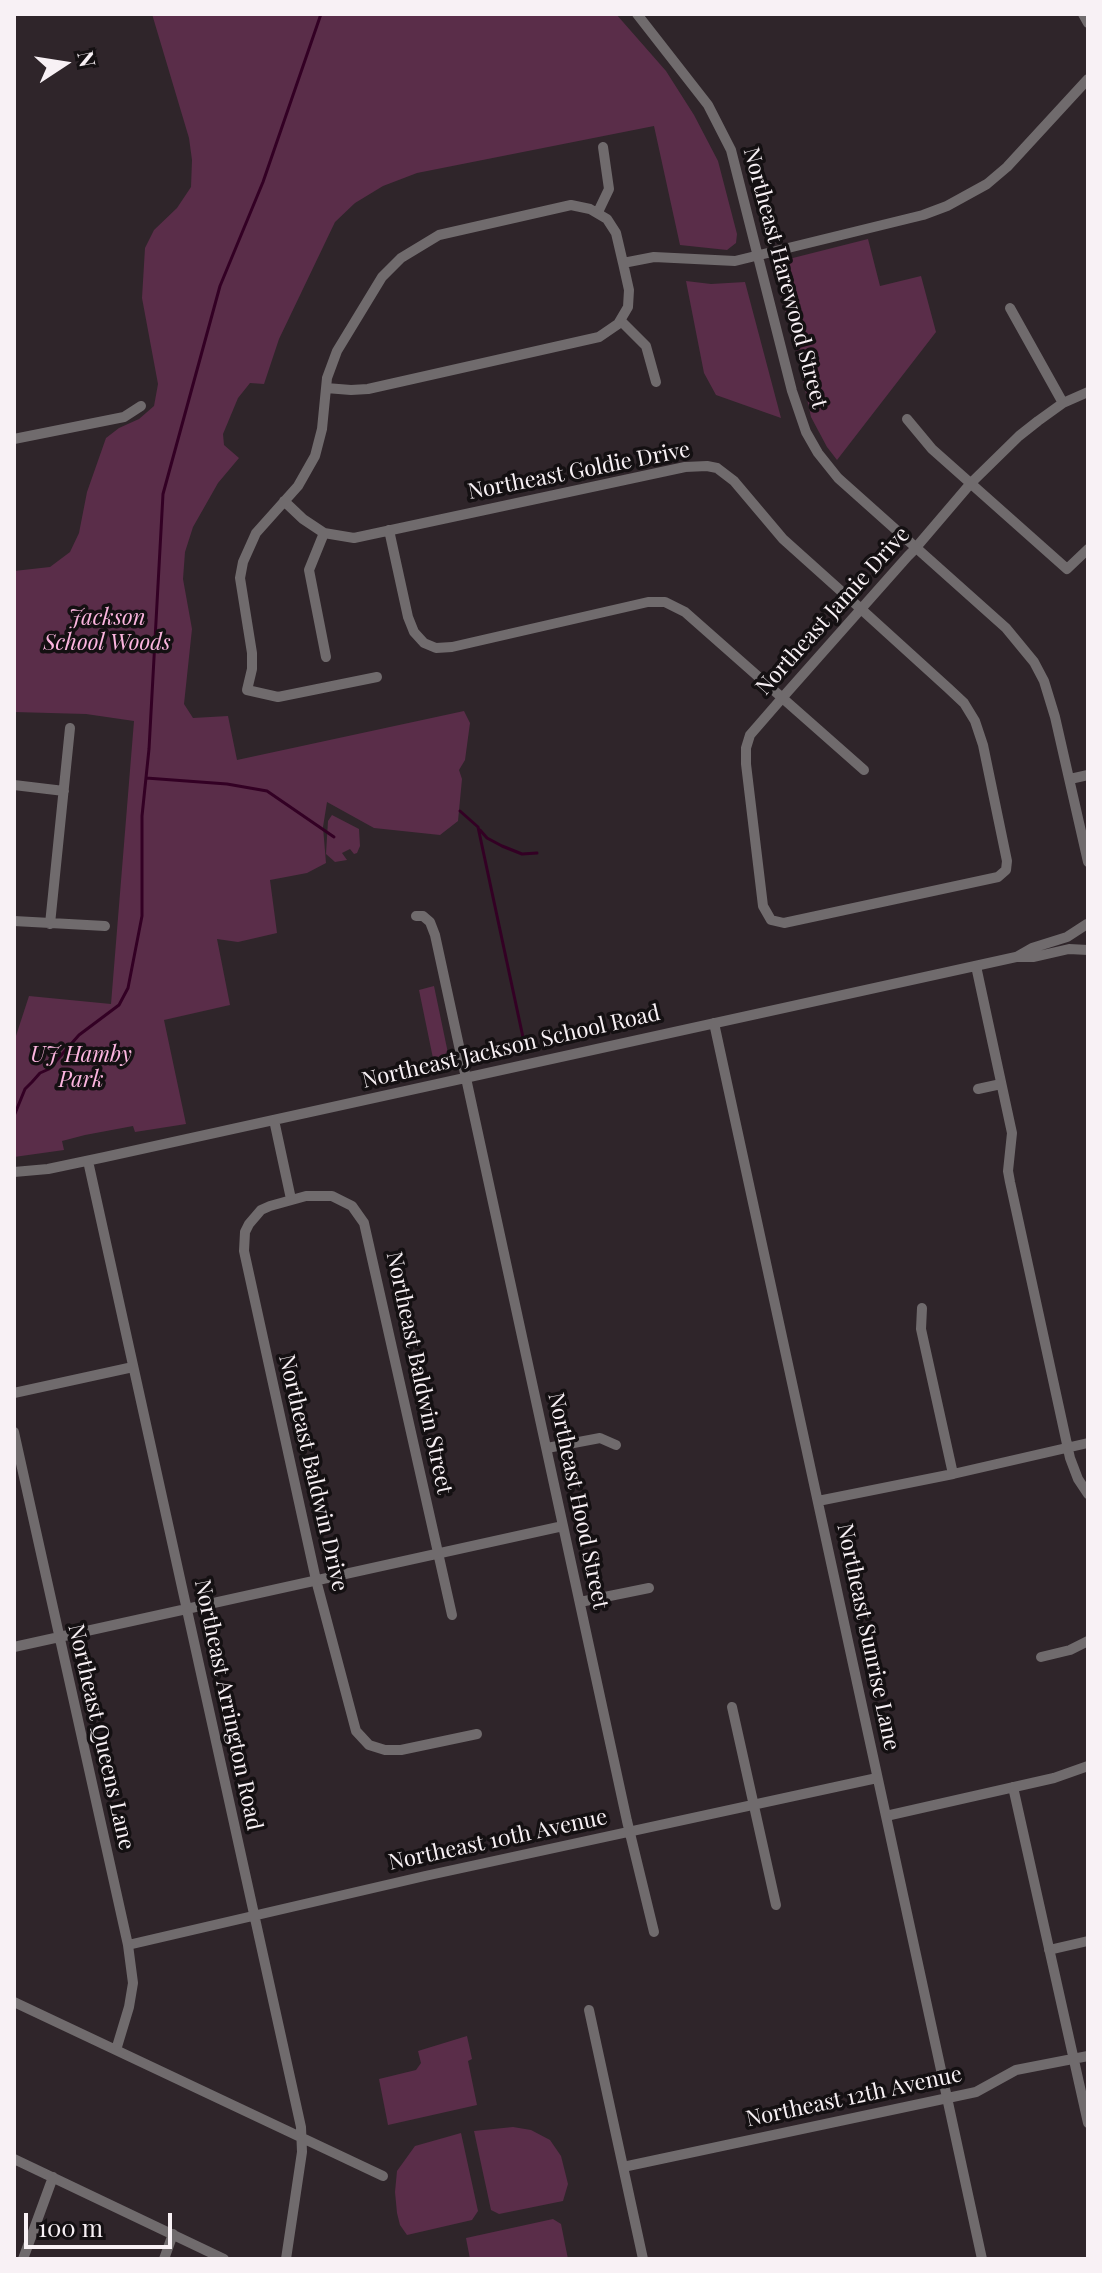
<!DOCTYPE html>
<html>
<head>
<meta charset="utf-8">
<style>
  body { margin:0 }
  #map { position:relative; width:1102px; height:2273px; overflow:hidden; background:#2f252a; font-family:"Playfair Display",serif }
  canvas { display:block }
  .frame { position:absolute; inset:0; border:16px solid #f8f1f5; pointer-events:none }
  .north { position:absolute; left:24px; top:24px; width:80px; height:80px; -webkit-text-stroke:6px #141012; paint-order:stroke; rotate:78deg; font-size:22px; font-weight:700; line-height:32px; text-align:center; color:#f8f1f5 }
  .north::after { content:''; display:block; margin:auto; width:28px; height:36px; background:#f8f1f5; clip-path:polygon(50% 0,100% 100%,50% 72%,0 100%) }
  .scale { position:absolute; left:24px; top:2213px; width:148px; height:36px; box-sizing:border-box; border:4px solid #f8f1f5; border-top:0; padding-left:10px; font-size:24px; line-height:28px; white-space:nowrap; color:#f8f1f5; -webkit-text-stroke:6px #141012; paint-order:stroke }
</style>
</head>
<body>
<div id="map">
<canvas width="1102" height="2273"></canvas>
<div class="frame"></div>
<div class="north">N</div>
<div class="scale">100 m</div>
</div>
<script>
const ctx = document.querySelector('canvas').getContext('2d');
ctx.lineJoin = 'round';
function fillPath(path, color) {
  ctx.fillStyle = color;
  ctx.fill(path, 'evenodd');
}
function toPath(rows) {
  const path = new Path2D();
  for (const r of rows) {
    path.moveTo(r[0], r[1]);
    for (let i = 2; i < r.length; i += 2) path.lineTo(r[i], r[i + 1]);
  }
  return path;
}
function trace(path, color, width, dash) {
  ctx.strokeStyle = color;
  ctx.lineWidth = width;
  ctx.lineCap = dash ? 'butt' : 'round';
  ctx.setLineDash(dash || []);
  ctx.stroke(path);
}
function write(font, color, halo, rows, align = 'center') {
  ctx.font = font + ' "Playfair Display",serif';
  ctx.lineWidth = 7;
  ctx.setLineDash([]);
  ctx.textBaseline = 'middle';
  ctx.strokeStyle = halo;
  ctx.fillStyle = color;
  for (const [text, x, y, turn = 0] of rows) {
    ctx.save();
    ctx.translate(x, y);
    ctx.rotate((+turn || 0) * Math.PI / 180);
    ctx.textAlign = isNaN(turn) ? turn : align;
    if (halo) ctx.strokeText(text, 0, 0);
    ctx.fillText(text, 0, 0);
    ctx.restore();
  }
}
fillPath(toPath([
  [152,14,616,14,666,71,694,115,718,161,737,234,736,243,727,250,680,245,654,126,417,173,383,186,355,203,335,222,279,339,264,384,250,383,238,398,223,434,224,445,239,458,218,483,193,527,185,552,183,579,192,629,184,704,193,718,228,716,237,760,464,711,470,723,465,760,459,770,462,779,458,821,440,835,374,828,327,802,323,827,326,863,307,873,270,880,277,933,238,942,217,939,230,1005,164,1020,186,1124,135,1132,133,1126,85,1135,62,1141,64,1150,14,1157,14,1042,29,996,111,1004,134,721,86,714,14,712,14,571,50,567,70,552,79,533,87,492,106,438,119,428,139,419,154,406,158,384,142,298,145,248,154,230,177,208,191,187,192,160,189,138],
  [868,239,880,286,921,276,936,332,837,460,827,447,811,417,799,362,774,269,777,262],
  [686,281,711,284,745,282,781,418,716,395,704,373],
  [332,815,359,829,360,846,357,853,354,854,350,849,342,853,347,860,335,862,326,854,328,821],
  [434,986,449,1058,446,1065,435,1068,419,990],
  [467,2036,472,2059,468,2061,477,2105,388,2125,379,2079,416,2070,421,2063,418,2051],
  [513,2127,531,2130,550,2140,561,2156,568,2184,563,2201,499,2214,491,2210,474,2131],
  [461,2133,478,2211,472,2220,407,2235,400,2225,397,2213,395,2192,397,2171,415,2146],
  [553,2219,561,2224,568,2259,470,2259,466,2238]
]), '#5a2d49');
trace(toPath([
  [146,778,227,784,267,791,334,837],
  [460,811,478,827,524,1042],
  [480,830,487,838,502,846,522,854,537,853],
  [14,1116,25,1089,32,1082,40,1073,49,1069,79,1035,119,1005,128,988,142,916,142,816,149,749,163,494,220,286,263,182,321,14]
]), '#330024', 3);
trace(toPath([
  [637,14,708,105,731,150,792,391,806,432,818,453,838,478,1006,628,1034,662,1044,681,1055,717,1088,862],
  [1083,14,1088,23],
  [598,212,609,189,603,147],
  [1010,308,1063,403],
  [621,321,646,346,656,382],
  [326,388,351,390,368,389,599,337,618,324,628,307,629,290,623,263],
  [907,419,932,449,1067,569,1088,549],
  [14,439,124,417,141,406],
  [284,501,303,519,324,533,354,538,685,467,707,466,717,468,734,481,783,539,861,609,948,688,964,703,975,721,983,745,1007,861,1006,870,998,877,784,923,771,920,763,906,746,764,746,748,750,735,783,697,861,609,908,556,913,551,971,483,1019,436,1038,421,1063,403,1088,392],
  [389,530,408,617,414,632,424,643,436,648,452,647,648,602,665,602,685,612,864,770],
  [324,533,309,570,326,657],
  [377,677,278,697,247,690,252,669,252,653,240,578,243,562,256,533,298,486,315,456,322,429,327,378,337,351,382,277,401,258,439,235,571,205,590,209,607,219,616,233,623,263,654,257,735,261,923,215,947,206,987,184,1007,167,1088,79],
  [1070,779,1088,775],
  [14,785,64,791],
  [416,916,423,916,430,922,435,935,627,1821,654,1932],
  [14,921,105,926],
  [50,924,70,728],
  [1018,956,1032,948,1067,937,1087,924],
  [976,966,1012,1133,1008,1171,1010,1182,1070,1458,1078,1479,1088,1494],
  [714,1023,982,2259],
  [978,1089,1001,1084],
  [274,1120,291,1199],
  [88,1161,301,2127,302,2152,286,2259],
  [14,1172,48,1169,105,1157,1016,957,1034,957,1069,949,1088,950],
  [922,1308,921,1329,953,1474],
  [14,1393,133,1367],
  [14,1432,128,1945,133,1983,129,2007,116,2050],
  [547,1448,600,1438,616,1445],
  [818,1501,953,1474,1088,1443],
  [580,1602,649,1588],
  [452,1615,364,1223,352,1206,332,1196,306,1196,270,1206,261,1210,249,1224,245,1232,244,1251,316,1580,356,1731,369,1745,385,1750,401,1750,477,1734],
  [14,1647,563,1526],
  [1041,1657,1070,1650,1088,1641],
  [732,1707,776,1905],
  [1013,1787,1088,2123],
  [886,1816,1054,1778,1088,1766],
  [128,1945,425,1876,877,1778],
  [1049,1950,1088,1941],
  [14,2002,383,2176],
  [589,2010,643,2259],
  [14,2159,224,2259],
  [623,2167,976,2092,1016,2070,1088,2056],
  [23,2259,53,2177],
  [164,2259,173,2234]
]), '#706b6d', 10);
write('22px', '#f8f1f5', '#141012', [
  ["Northeast Harewood Street",785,278,75],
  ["Northeast Goldie Drive",579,471,-11],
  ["Northeast Jamie Drive",833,611,-48],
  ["Northeast Jackson School Road",511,1047,-13],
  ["Northeast Baldwin Street",419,1373,78],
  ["Northeast Baldwin Drive",313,1473,77],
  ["Northeast Hood Street",578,1501,78],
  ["Northeast Sunrise Lane",868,1637,78],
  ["Northeast Arrington Road",228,1705,78],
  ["Northeast Queens Lane",101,1737,77],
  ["Northeast 10th Avenue",498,1840,-12],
  ["Northeast 12th Avenue",854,2097,-12]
]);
write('italic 22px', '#fcb5df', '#141012', [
  ["Jackson",107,618],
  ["School Woods",107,643],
  ["UJ Hamby",81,1055],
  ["Park",81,1080]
]);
</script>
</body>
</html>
